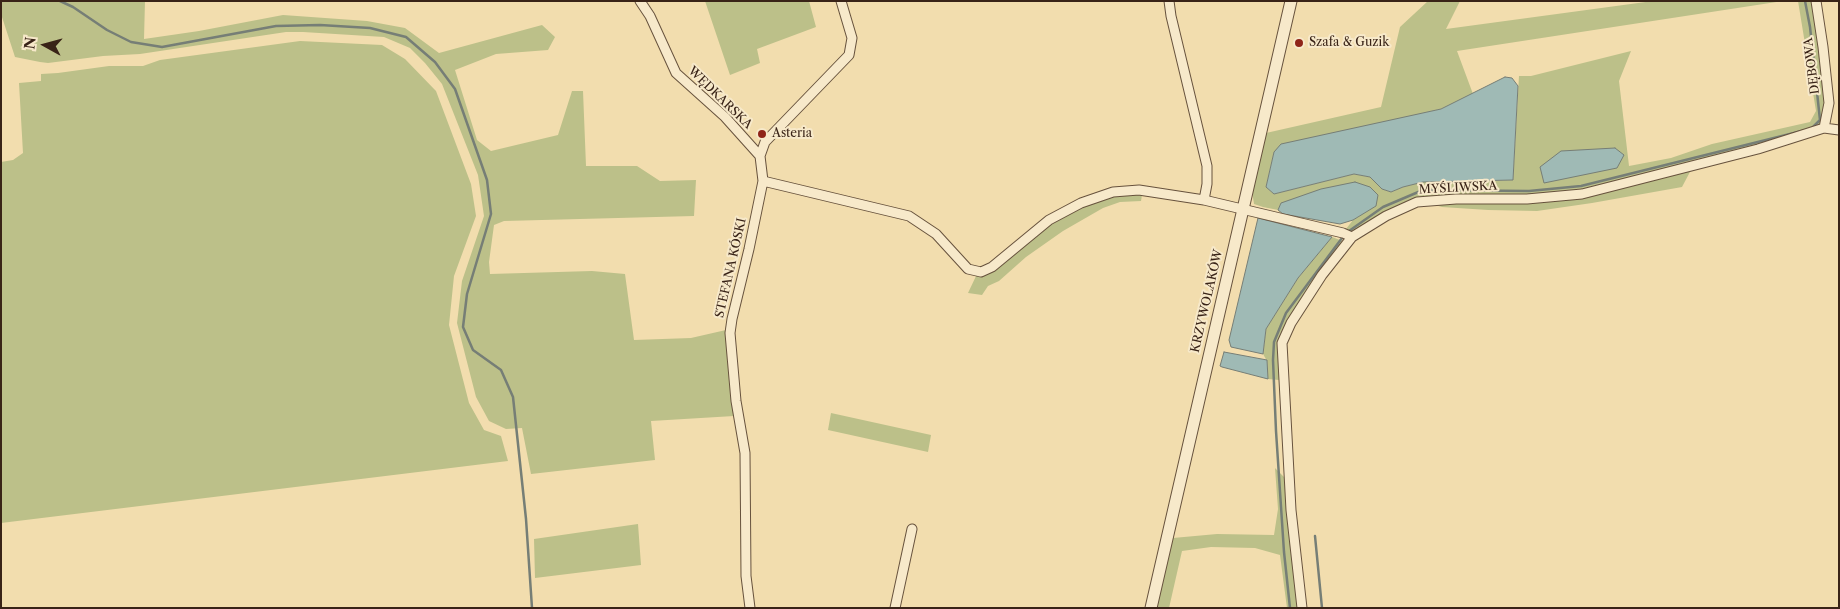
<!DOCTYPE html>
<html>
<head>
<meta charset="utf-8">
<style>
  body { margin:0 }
  #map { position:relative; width:1840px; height:609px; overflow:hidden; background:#f2ddae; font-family:"Libre Caslon Text",serif }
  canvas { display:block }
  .frame { position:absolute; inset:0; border:2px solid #392317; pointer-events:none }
  .north { position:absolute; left:20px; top:20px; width:50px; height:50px; -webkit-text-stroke:4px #f7e9ca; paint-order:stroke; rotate:277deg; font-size:14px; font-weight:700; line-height:20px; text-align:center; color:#392317 }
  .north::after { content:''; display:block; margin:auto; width:18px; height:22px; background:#392317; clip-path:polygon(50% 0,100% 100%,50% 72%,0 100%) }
</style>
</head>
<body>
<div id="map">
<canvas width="1840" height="609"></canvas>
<div class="frame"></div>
<div class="north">N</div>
</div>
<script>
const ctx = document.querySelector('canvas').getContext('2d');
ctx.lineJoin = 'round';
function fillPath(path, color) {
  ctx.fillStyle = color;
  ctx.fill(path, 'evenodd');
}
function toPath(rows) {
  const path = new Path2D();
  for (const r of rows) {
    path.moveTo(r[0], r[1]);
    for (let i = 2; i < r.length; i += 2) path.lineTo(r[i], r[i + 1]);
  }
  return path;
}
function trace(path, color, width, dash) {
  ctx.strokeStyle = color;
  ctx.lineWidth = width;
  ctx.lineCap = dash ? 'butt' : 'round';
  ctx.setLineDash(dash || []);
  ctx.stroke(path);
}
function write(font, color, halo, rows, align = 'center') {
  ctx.font = font + ' "Libre Caslon Text",serif';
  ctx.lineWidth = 4;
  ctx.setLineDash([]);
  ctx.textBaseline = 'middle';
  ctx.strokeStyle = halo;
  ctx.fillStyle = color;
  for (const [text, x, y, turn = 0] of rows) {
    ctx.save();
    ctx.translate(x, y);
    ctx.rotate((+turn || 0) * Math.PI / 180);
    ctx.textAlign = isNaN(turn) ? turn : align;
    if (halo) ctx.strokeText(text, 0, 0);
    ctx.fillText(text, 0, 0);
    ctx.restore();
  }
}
fillPath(toPath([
  [1,1,145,1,144,39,199,31,283,15,367,21,405,28,439,53,542,25,555,37,548,50,496,54,455,70,477,140,491,151,558,135,572,91,583,91,586,166,637,166,660,181,696,180,694,216,504,221,494,225,489,262,490,274,592,271,625,274,634,340,691,338,726,330,734,416,651,421,655,460,531,474,522,428,506,429,489,421,476,397,457,323,462,281,484,216,478,175,442,84,425,63,410,48,384,37,303,32,286,32,140,54,103,56,48,63,40,62,15,57,1,14],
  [705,1,809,1,816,27,757,49,760,63,730,75],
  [1428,1,1460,1,1446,29,1653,1,1783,1,1457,51,1473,94,1441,109,1274,152,1266,187,1274,194,1354,174,1370,177,1382,189,1391,192,1403,187,1423,182,1513,180,1519,76,1531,76,1631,51,1619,81,1629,166,1671,158,1712,144,1810,122,1816,111,1798,1,1813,1,1821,46,1826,103,1823,122,1815,129,1691,170,1682,187,1592,203,1537,211,1488,210,1442,207,1417,200,1354,233,1346,229,1353,220,1376,205,1281,203,1278,210,1263,207,1254,204,1252,191,1266,133,1381,107,1400,27],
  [300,41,382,45,405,59,436,91,471,184,476,216,454,276,449,325,469,403,484,430,501,436,508,461,1,523,1,162,13,160,23,153,19,83,41,81,41,74,58,73,109,66,143,66,160,60],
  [1111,195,1142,195,1141,201,1120,202,1103,208,1063,231,1026,257,999,281,988,286,982,295,968,293,977,274,1051,223,1081,206],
  [1332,237,1345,242,1279,344,1279,380,1268,379,1267,361,1263,354,1266,329,1298,278],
  [831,413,931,435,928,452,828,430],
  [1275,468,1285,478,1300,608,1287,608,1280,555,1255,548,1211,547,1182,551,1169,608,1156,608,1173,538,1217,534,1274,535,1278,509],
  [638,524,641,565,535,578,534,539]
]), '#bcc089');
const water = toPath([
  [1505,77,1512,78,1518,86,1513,180,1423,182,1403,187,1391,192,1382,189,1370,177,1354,174,1274,194,1266,187,1274,152,1281,144,1441,109,1505,77],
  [1615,148,1624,155,1617,168,1544,183,1540,167,1561,151,1615,148],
  [1355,182,1370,187,1378,195,1376,206,1353,220,1340,224,1283,214,1278,210,1281,203,1321,189,1355,182],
  [1258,218,1332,237,1298,278,1266,329,1263,354,1231,347,1229,340,1258,218],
  [1224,352,1267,360,1268,379,1222,367,1220,366,1224,352]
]);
fillPath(water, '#9fbab5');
trace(water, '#767e76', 1);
trace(toPath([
  [60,1,73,7,107,30,131,42,162,47,276,26,320,25,370,28,406,37,435,62,455,89,487,180,491,214,467,294,463,327,473,350,501,370,513,397,526,519,532,608],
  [1805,1,1810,27,1820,120,1812,128],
  [1349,231,1383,207,1423,190,1529,191,1581,186,1802,131],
  [1315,536,1322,608],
  [1290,608,1284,552,1276,431,1273,360,1274,342,1286,313,1342,238]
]), '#767e76', 2.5);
const minor = toPath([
  [640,1,650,16,676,73,725,117,760,156],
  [1169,1,1171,16,1207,166,1207,184,1204,200],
  [1816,1,1823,47,1829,103,1824,128],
  [763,181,909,216,936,234,968,269,981,272,992,267,1049,220,1081,203,1113,192,1139,190,1204,200,1343,233,1352,237],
  [750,608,746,576,745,453,736,401,730,333,732,319,749,249,763,181,760,156,765,142,849,55,852,38,841,1],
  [895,608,912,529],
  [1302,608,1291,510,1282,343,1291,323,1322,275,1352,237,1386,216,1417,202,1456,199,1527,199,1582,194,1758,149,1824,128,1839,130]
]);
const tertiary = toPath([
  [1151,608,1291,1]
]);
trace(minor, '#67523d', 11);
trace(tertiary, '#67523d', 13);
trace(minor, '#f7e9ca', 9);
trace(tertiary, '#f7e9ca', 11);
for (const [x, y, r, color] of [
  [1299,43,5,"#8f2418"],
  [762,134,5,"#8f2418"]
]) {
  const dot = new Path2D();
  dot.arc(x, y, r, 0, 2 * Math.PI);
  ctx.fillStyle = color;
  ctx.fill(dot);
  trace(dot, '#f7e9ca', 2);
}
write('12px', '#392317', '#f7e9ca', [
  ["Szafa & Guzik",1309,43],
  ["Asteria",772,134]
], 'left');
write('12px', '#392317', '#f7e9ca', [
  ["DĘBOWA",1812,66,-97],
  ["WĘDKARSKA",720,98,44],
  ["MYŚLIWSKA",1458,188,-3],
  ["STEFANA KÓSKI",731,268,-77],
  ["KRZYWOLAKÓW",1207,301,-77]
]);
</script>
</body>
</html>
